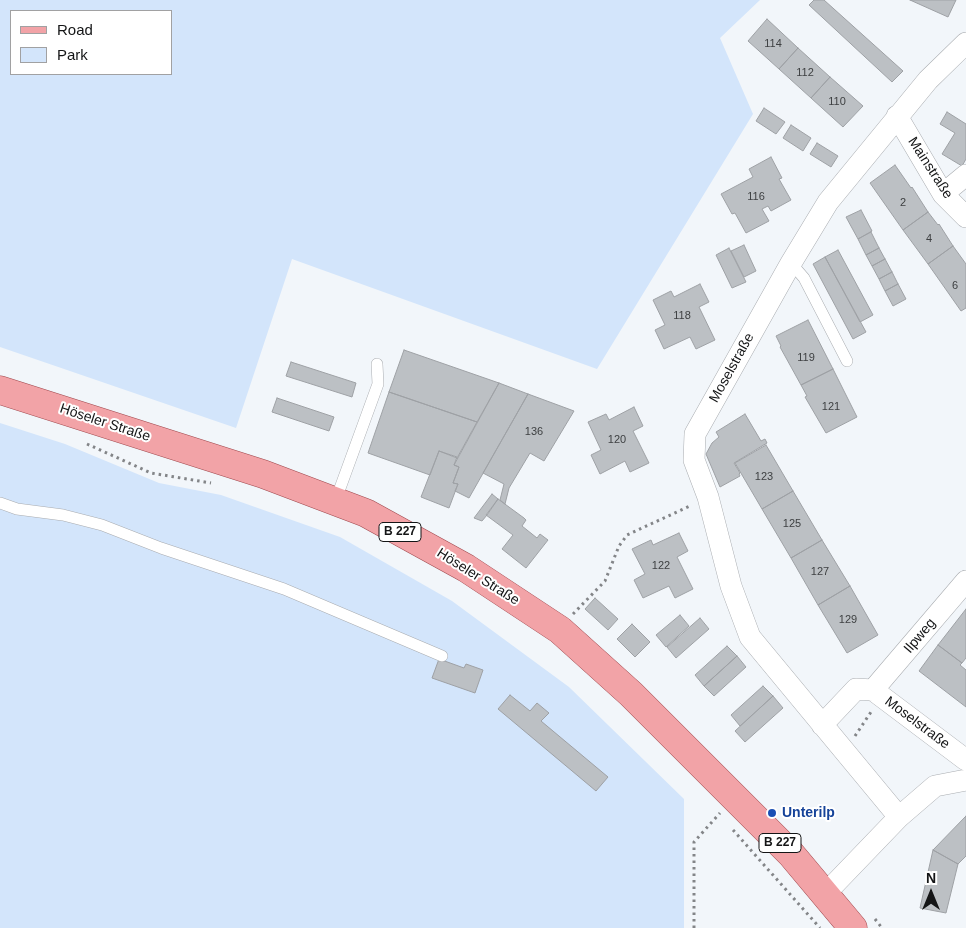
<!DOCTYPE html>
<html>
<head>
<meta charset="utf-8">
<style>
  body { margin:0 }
  #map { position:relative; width:966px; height:928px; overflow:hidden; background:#f2f6fa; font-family:Helvetica,sans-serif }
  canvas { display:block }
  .legend { position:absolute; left:10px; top:10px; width:162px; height:65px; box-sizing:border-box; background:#fff; border:1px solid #a1a1a2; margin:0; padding:6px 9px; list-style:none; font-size:15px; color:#141516 }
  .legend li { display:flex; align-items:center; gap:10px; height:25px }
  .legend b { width:25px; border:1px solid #a1a1a2 }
  .north { position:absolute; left:906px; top:868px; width:50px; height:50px; -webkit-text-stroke:4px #fff; paint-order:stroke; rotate:0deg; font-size:14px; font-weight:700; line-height:20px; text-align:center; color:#141516 }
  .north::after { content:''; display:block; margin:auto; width:18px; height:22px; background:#141516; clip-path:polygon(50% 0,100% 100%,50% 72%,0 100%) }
</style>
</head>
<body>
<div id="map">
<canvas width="966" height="928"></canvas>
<ul class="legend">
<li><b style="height:6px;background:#f2a3a7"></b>Road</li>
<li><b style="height:14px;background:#d3e5fb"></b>Park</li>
</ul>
<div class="north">N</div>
</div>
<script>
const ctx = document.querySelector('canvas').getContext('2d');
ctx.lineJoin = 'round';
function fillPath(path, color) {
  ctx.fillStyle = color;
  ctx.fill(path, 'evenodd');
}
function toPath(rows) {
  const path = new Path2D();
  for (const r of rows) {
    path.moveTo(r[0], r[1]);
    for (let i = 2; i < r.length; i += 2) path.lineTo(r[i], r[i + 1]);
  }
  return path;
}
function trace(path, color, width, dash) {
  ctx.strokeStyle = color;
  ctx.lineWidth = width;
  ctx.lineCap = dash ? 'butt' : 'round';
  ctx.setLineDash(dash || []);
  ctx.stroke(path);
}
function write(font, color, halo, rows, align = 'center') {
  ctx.font = font + ' Helvetica,sans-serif';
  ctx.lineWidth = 4;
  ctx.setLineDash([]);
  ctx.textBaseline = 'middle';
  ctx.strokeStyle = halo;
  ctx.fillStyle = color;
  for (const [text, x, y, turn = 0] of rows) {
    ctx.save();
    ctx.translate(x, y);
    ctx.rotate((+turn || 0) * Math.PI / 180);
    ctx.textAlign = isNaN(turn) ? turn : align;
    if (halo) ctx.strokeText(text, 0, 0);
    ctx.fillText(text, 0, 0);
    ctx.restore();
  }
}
fillPath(toPath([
  [0,0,760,0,720,38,753,114,597,369,292,259,236,428,0,347],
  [11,11,171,11,171,74,11,74],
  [0,423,65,444,159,483,221,495,340,537,452,601,569,687,684,799,684,928,0,928]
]), '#d3e5fb');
const building = toPath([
  [814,0,824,0,903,71,892,82,809,5,814,0],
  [910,0,956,0,948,17,910,0],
  [767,19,798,48,779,69,748,41,767,19],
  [798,48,830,77,811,98,779,69,798,48],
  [830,77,863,106,843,127,811,98,830,77],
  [764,108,785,122,776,134,756,121,764,108],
  [947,112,966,124,966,159,962,166,942,154,955,133,940,124,947,112],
  [791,125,811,138,803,151,783,138,791,125],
  [817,143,838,156,831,167,810,154,817,143],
  [771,157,782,178,779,179,791,200,771,211,768,206,762,209,769,221,746,233,735,213,732,214,721,194,753,177,749,169,771,157],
  [895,165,911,188,912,187,928,212,903,230,870,183,895,165],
  [861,210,872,231,858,239,846,217,861,210],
  [928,212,938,225,939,224,953,246,928,264,903,230,928,212],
  [871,232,879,248,866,255,858,239,871,232],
  [744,245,756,271,744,277,731,251,744,245],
  [953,246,966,264,966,308,961,311,928,264,953,246],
  [729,248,746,282,732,288,716,255,729,248],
  [879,248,885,259,872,266,866,255,879,248],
  [838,250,873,315,860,322,825,257,838,250],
  [825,257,866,332,853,339,813,264,825,257],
  [885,259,892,272,879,279,872,266,885,259],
  [892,272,898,284,885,291,879,279,892,272],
  [700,284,709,302,699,307,715,340,696,349,690,337,664,349,655,330,665,325,653,300,671,291,674,297,700,284],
  [898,284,906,299,893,306,885,291,898,284],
  [808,320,833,369,801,385,780,347,781,346,776,336,808,320],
  [404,350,499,383,477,422,389,392,404,350],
  [291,362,356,383,352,397,286,376,291,362],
  [833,369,857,417,826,433,805,397,807,396,801,385,833,369],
  [499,383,528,394,469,498,455,491,458,484,453,483,459,467,454,465,499,383],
  [389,392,477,422,457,458,439,451,430,475,368,453,389,392],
  [528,394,574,411,544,461,530,453,509,488,505,504,500,500,504,484,483,473,528,394],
  [277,398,334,417,329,431,272,412,277,398],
  [634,407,643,426,633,431,649,463,630,472,625,461,600,474,591,455,601,450,588,422,606,414,609,420,634,407],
  [745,414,761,441,765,439,767,443,734,463,740,473,739,474,740,476,720,487,706,454,712,443,719,437,716,432,745,414],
  [766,445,793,491,762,509,735,463,766,445],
  [439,451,457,457,454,465,459,467,453,483,458,484,449,508,421,497,439,451],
  [793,491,822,540,791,558,762,509,793,491],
  [492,494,498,499,487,515,482,521,474,518,492,494],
  [498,499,524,518,526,520,522,526,537,538,540,534,548,540,526,568,502,549,513,535,486,515,498,499],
  [679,533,688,551,677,557,693,589,675,598,669,586,643,598,634,580,645,574,632,549,651,540,653,545,679,533],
  [822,540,850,586,818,605,791,558,822,540],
  [850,586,878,635,847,653,818,605,850,586],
  [595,598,618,619,608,630,585,609,595,598],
  [966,609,966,658,962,663,938,645,966,609],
  [680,615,689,626,666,647,656,635,680,615],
  [700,618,709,629,676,658,667,647,700,618],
  [632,624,650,642,635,657,617,639,632,624],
  [938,645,962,663,960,665,966,670,966,707,919,671,938,645],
  [727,646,737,656,704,686,695,675,727,646],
  [737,656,746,667,714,696,704,686,737,656],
  [439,659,464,668,466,664,483,670,475,693,432,678,439,659],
  [763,686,773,696,740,726,731,715,763,686],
  [510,695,530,711,537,703,549,713,541,721,608,777,596,791,498,709,510,695],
  [773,696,783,708,745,742,735,731,773,696],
  [966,816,966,856,958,864,933,850,966,816],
  [933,850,958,864,946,913,920,908,933,850]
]);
fillPath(building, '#bcc0c4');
trace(building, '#9ea1a5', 1);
const lane = toPath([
  [791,263,804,278,847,361],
  [335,502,378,384,377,364],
  [0,503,17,509,63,515,102,525,161,548,284,589,442,656]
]);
const street = toPath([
  [897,116,943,194,966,217],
  [943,194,966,175],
  [873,690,966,581],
  [822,725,856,689,873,690,966,760],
  [899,817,750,637,731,586,708,497,694,460,695,434,791,263,828,202,928,80,966,43],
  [825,894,899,817,935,786,966,780]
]);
const primary = toPath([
  [0,390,263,474,366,513,466,568,560,630,631,694,791,854,853,928]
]);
trace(lane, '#a9acb0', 12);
trace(street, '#a9acb0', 22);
trace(primary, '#9f494e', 29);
trace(toPath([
  [87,444,151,473,211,483],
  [573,614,605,581,619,546,627,535,692,505],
  [855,736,871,712],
  [733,830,820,928],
  [875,919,882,928],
  [694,928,694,842,720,813]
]), '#838588', 3, [2.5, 4]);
trace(lane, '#fff', 11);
trace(street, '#fff', 21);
trace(primary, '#f2a3a7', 28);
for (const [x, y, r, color] of [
  [772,813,5,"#1a4fb4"]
]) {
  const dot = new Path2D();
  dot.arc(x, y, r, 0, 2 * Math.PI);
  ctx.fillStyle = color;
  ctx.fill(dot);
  trace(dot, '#fff', 2);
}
write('11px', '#3e4042', null, [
  ["114",773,44],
  ["112",805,73],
  ["110",837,102],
  ["116",756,197],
  ["2",903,203],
  ["4",929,239],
  ["6",955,286],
  ["118",682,316],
  ["119",806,358],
  ["121",831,407],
  ["136",534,432],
  ["120",617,440],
  ["123",764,477],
  ["125",792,524],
  ["122",661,566],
  ["127",820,572],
  ["129",848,620]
]);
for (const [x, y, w] of [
  [400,532,42],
  [780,843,42]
]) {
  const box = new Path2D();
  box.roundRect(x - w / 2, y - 9.5, w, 19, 4);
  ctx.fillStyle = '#fff';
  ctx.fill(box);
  trace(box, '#141516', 1);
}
write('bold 12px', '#141516', null, [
  ["B 227",400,532],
  ["B 227",780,843]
]);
write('14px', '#141516', '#fff', [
  ["Mainstraße",930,168,57],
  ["Moselstraße",732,368,-61],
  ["Höseler Straße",105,423,18],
  ["Höseler Straße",478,577,32],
  ["Ilpweg",920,636,-50],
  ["Moselstraße",917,723,37]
]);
write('bold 14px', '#164399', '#fff', [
  ["Unterilp",782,813]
], 'left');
</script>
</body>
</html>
